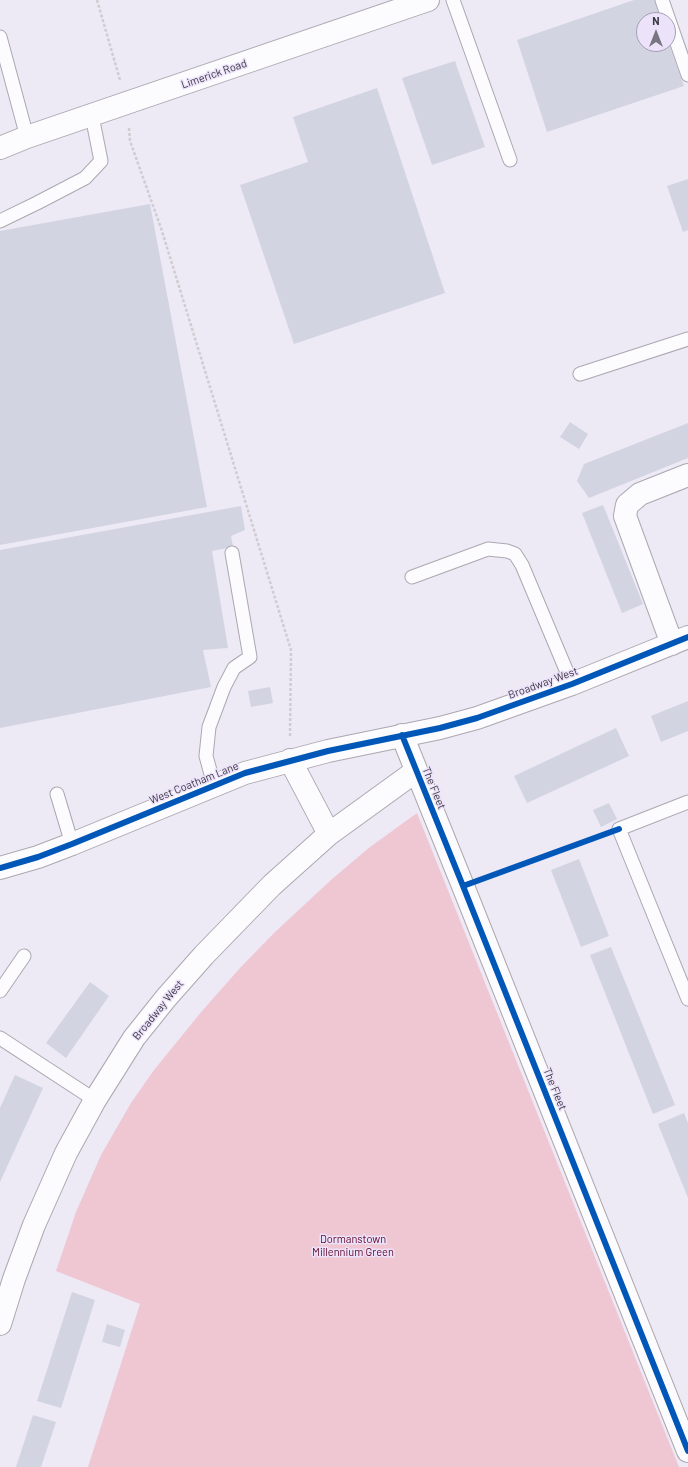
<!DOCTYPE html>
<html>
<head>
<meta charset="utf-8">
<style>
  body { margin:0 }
  #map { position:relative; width:688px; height:1467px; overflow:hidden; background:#ede9f5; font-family:Barlow,sans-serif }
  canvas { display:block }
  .north { position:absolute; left:636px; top:12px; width:40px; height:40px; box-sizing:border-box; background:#ece3fb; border:1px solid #a59eb1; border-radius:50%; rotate:0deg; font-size:11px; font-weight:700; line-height:16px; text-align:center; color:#3b3741 }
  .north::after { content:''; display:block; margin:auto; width:14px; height:18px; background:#797580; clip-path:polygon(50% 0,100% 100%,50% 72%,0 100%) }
</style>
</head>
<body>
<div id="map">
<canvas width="688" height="1467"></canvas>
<div class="north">N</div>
</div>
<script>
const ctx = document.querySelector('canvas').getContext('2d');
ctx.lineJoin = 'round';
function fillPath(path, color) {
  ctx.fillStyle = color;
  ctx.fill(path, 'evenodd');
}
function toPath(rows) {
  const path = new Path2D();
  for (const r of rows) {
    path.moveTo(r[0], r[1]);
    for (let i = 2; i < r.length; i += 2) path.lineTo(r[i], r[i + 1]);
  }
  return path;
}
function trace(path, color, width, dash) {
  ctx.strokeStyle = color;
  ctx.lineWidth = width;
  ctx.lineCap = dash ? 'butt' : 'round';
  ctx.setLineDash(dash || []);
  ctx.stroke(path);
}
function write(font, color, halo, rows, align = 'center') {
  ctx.font = font + ' Barlow,sans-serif';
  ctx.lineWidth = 3;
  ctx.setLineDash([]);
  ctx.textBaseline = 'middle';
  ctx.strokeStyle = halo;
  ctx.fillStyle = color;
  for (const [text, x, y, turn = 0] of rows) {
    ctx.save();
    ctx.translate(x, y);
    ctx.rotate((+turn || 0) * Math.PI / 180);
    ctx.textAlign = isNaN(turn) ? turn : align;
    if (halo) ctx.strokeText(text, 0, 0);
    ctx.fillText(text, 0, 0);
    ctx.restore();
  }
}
fillPath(toPath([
  [417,813,679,1467,88,1467,140,1304,56,1271,76,1212,101,1155,131,1103,154,1070,202,1011,240,968,274,933,331,880,370,847]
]), '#efc7d3');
fillPath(toPath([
  [634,0,655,0,661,20,644,20,644,44,668,44,668,41,684,86,547,132,517,40],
  [455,61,485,147,432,165,402,78],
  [377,88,445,293,294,344,240,185,308,162,293,117],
  [688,179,688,230,683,232,667,186],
  [150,204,207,507,0,545,0,231],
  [570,422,588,434,579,449,560,437],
  [688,423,688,458,589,498,577,481,584,464],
  [603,505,643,604,622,613,582,513],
  [241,506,245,530,231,536,233,547,212,551,228,648,203,650,211,687,0,728,0,550],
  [270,687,273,703,251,707,248,691],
  [688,701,688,731,661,742,651,716],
  [616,728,629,756,527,803,514,776],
  [609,803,617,819,601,827,593,810],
  [579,859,609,936,581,947,551,870],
  [611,947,675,1105,653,1114,590,955],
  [90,982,109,996,66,1058,46,1043],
  [15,1075,43,1088,0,1182,0,1108],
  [684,1113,688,1123,688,1198,658,1124],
  [72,1292,95,1300,61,1408,37,1401],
  [107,1324,125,1330,120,1347,102,1342],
  [33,1415,56,1422,41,1467,16,1467]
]), '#d3d4e2');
const lane = toPath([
  [453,0,510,160],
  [662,0,688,75],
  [0,37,27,137],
  [0,221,37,203,85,178,101,161,92,116],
  [580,374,688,339],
  [412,577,488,549,507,551,515,554,522,565,572,684],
  [214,785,206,756,209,727,224,687,234,668,250,657,232,553],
  [57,794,72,844],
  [688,802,619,829,688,999],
  [0,991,24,956],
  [0,1038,95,1100]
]);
const street = toPath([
  [0,148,27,137,428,0],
  [672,644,625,516,627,505,640,494,688,475],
  [402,735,463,886,688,1451],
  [290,760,329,834],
  [0,868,38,857,72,844,245,773,328,751,440,728,477,718,572,684,688,637],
  [0,1324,14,1279,34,1225,66,1153,95,1100,134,1038,166,998,204,955,272,885,329,834,416,771]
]);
trace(lane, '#aca8b1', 15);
trace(street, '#aca8b1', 24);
trace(toPath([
  [97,0,120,80],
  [129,128,130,141,161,228,291,650,290,736]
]), '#cfcdd1', 2.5, [3, 2]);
trace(lane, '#fcfcfe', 13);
trace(street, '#fcfcfe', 22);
trace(toPath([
  [402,735,463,886,688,1451],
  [0,868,38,857,72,844,245,773,328,751,440,728,477,718,572,684,688,637],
  [463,886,619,829]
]), '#0057b8', 6);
write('11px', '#3b3741', '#ece3fb', [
  ["Limerick Road",214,74,-19],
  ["Broadway West",543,683,-20],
  ["West Coatham Lane",194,783,-22],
  ["The Fleet",434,788,68],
  ["Broadway West",158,1010,-51],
  ["The Fleet",555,1089,68]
]);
write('11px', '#610829', '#ece3fb', [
  ["Dormanstown",353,1239],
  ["Millennium Green",353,1252]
]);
</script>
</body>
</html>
